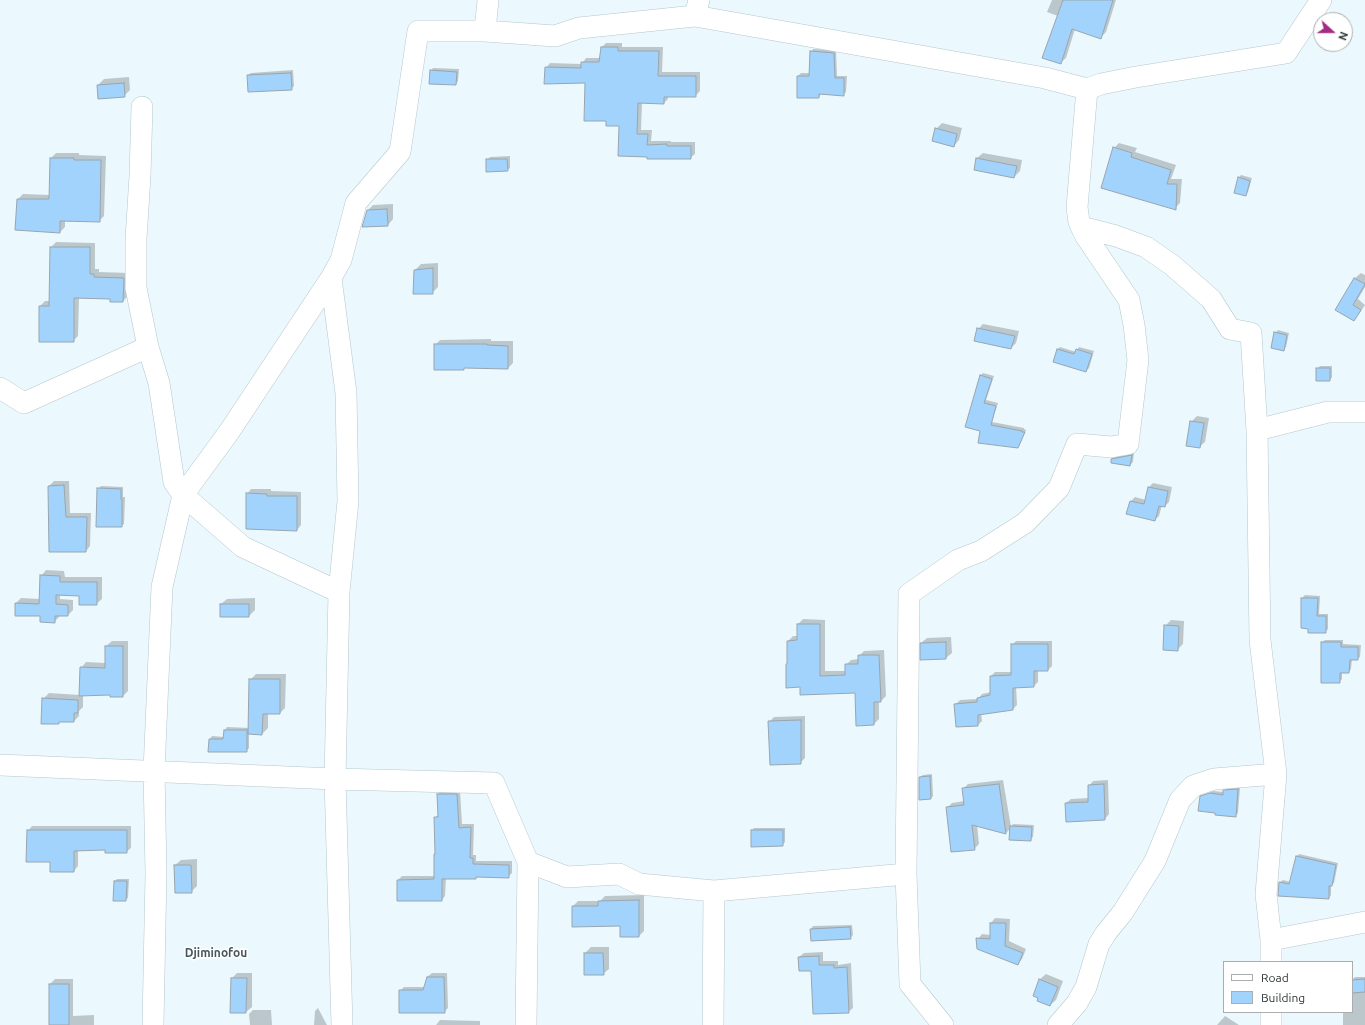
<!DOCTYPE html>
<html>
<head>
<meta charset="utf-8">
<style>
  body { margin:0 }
  #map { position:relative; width:1365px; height:1025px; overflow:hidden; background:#ebf9fe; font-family:Ubuntu,sans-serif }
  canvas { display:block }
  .legend { position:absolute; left:1223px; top:961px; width:130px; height:52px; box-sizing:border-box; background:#fff; border:1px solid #abaeaf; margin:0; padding:5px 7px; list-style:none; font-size:12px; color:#2e3537 }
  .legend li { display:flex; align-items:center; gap:8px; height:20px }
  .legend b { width:20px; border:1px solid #abaeaf }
  .north { position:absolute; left:1313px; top:12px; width:40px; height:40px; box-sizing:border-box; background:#fff; border:1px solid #abaeaf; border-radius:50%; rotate:111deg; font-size:11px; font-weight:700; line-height:16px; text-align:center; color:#2e3537 }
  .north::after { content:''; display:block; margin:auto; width:14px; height:18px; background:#a32b83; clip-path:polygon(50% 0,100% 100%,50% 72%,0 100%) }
</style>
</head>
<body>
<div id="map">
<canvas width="1365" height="1025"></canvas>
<ul class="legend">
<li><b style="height:5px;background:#fff"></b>Road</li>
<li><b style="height:11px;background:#a2d3fc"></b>Building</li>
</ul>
<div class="north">N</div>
</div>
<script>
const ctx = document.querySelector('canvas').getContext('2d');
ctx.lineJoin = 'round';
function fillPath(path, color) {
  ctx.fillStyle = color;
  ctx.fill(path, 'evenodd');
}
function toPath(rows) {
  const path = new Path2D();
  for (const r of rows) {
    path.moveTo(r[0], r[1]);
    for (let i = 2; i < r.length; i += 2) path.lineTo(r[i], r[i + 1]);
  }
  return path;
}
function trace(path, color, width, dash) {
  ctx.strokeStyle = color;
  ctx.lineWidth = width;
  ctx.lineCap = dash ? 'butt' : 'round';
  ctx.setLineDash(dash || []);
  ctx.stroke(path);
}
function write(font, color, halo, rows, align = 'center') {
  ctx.font = font + ' Ubuntu,sans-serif';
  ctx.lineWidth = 3;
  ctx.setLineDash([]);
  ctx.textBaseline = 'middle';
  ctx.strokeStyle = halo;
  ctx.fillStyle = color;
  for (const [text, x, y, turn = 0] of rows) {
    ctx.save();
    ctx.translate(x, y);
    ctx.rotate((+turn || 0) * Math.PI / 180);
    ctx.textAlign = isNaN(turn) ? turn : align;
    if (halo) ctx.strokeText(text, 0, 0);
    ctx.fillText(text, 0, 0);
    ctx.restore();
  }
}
fillPath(toPath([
  [1052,0,1116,0,1106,32,1101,37,1075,29,1066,58,1060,63,1058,16,1047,12],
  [606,43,622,43,622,47,663,47,662,72,700,72,700,91,695,96,668,96,668,99,664,103,642,103,641,130,652,130,651,141,671,141,671,142,695,142,695,154,690,158,648,156,620,125,607,120,586,82,546,68,550,63,582,64,586,58,601,58,602,47],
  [813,49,836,50,837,76,847,76,846,92,843,95,821,94,819,97,798,76,801,73,810,73,811,52],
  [433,68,459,69,458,81,456,84,431,71],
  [293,70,294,86,291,89,248,75,251,73],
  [129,77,130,90,124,96,98,85,104,79],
  [942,123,962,128,959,140,954,146,936,129],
  [1119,143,1137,148,1135,152,1176,165,1171,179,1182,179,1180,203,1175,208,1114,148],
  [56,153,79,153,79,155,106,156,104,216,99,221,65,220,65,227,60,232,18,199,23,194,50,195,51,158],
  [983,153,1022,160,1020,171,1014,177,977,158],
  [510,156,510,168,507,170,487,160,490,157],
  [1241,175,1252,178,1248,192,1245,195,1238,178],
  [393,204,393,219,388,225,368,210,373,205],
  [56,242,95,243,95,269,99,269,99,272,129,273,128,296,123,301,111,298,79,298,78,336,73,341,40,306,45,301,50,301,51,247],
  [438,263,438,287,432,293,415,270,421,264],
  [1361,273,1365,275,1365,287,1358,299,1365,305,1359,314,1353,320,1336,309,1355,278],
  [983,324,1019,331,1016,343,1011,348,978,329],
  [1278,330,1289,333,1286,347,1283,350,1275,333],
  [491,339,491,341,513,341,513,363,508,368,435,345,440,340],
  [1060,347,1076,352,1079,347,1094,351,1089,368,1086,371,1058,349],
  [1320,366,1332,366,1332,377,1330,380,1317,369],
  [983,373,994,376,986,400,998,403,992,422,1024,428,1024,429,1026,430,1020,444,1018,447,981,431,980,376],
  [1197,416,1209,418,1205,442,1199,447,1191,422],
  [1134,453,1133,462,1130,465,1112,459,1115,457],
  [54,481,69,481,70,513,91,513,90,546,86,551,50,551,49,486],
  [1153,483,1172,487,1169,502,1165,506,1162,505,1159,516,1155,520,1127,513,1131,501,1135,497,1146,500,1149,487],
  [101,486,123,487,123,497,125,497,124,524,121,526,98,489],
  [251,489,271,489,271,491,301,492,301,525,297,530,247,494],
  [46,570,64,571,65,577,102,577,102,599,96,604,80,595,60,594,60,599,73,600,73,610,68,615,60,615,59,617,54,622,16,603,21,598,40,599,41,576],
  [1305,595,1320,596,1319,614,1328,614,1328,629,1325,632,1302,598],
  [255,598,255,610,249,616,221,604,227,599],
  [803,619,825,620,825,671,846,671,846,665,851,660,859,659,859,656,864,651,884,650,886,696,881,701,879,701,879,719,874,724,856,692,801,686,788,641,793,636,798,636,798,624],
  [1171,620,1184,621,1183,644,1177,650,1165,626],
  [951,637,952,653,946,658,921,643,927,638],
  [1325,640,1343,640,1343,644,1361,645,1360,657,1357,659,1352,659,1351,669,1349,672,1342,672,1342,679,1339,682,1322,642],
  [112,641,128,641,128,691,123,696,111,694,83,695,83,707,79,711,79,716,74,721,61,721,58,723,43,699,49,693,80,695,81,668,86,662,106,663,106,646],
  [1016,641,1052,641,1052,666,1048,670,1038,670,1038,682,1034,686,1016,686,1017,705,1013,709,981,713,982,721,978,725,956,704,960,700,978,699,982,694,991,692,991,676,995,672,1012,672,1012,645],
  [256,674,286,674,285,708,280,713,268,713,268,728,262,734,249,733,249,748,246,751,209,751,210,739,212,736,224,737,225,730,227,727,249,728,250,680],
  [805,716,805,758,800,763,769,722,774,717],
  [932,774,933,796,931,798,920,777,923,775],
  [1003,780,1011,827,1013,824,1034,825,1033,837,1030,840,1011,828,1006,833,977,825,979,844,974,849,947,808,952,803,964,801,963,789,968,784],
  [1108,780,1109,814,1105,819,1066,803,1071,799,1089,798,1089,786,1093,781],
  [1240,787,1238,813,1235,816,1216,812,1200,798,1203,795,1213,791,1224,792,1227,788],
  [441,790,460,791,462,824,474,824,473,855,476,855,476,861,512,861,512,873,508,877,478,876,475,878,446,878,445,896,442,900,398,880,402,876,435,876,436,853,435,818,439,814,438,794],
  [32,826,131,826,131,848,126,852,106,849,78,850,78,866,74,871,51,871,51,861,28,831],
  [754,828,785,828,785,842,782,845,752,830],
  [1299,854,1338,863,1334,883,1331,885,1331,895,1329,898,1279,895,1280,882,1283,880,1291,882,1297,856],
  [197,859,197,886,191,892,175,865,181,860],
  [117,879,129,879,128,898,125,900,115,881],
  [644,895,644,931,639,936,621,925,573,906,578,901,600,901,605,896],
  [995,918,1010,919,1009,941,1026,949,1022,959,1018,964,978,939,982,934,991,935,991,923],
  [852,925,853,935,850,938,811,929,813,926],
  [591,947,609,947,609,969,603,974,585,953],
  [823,952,823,961,838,961,838,965,851,963,853,1008,848,1012,799,957,804,953],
  [237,973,252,973,252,1007,246,1012,232,978],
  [432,973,447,973,448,1008,444,1012,400,991,404,987,425,987,427,977],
  [1046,974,1063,981,1056,1000,1050,1005,1034,995,1040,979],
  [1355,977,1365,977,1365,1025,1343,1025,1343,1012,1352,1012,1352,980],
  [55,979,73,979,73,1016,94,1015,94,1025,50,1025,50,984],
  [318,1008,327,1025,314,1025,315,1011],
  [253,1010,271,1010,272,1025,250,1025,249,1014],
  [1225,1016,1239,1025,1217,1025],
  [440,1020,480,1021,480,1025,436,1025]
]), '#0003');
const building = toPath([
  [1063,0,1113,0,1101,39,1072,29,1061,64,1042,58,1063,0],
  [601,47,618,47,618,51,659,51,658,76,696,76,696,97,664,97,664,104,638,103,637,134,648,134,647,145,667,144,667,146,691,146,691,159,647,159,647,157,618,156,619,126,606,126,606,121,584,121,585,83,544,84,545,67,581,68,581,62,599,62,601,47],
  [810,51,834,53,835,78,844,78,844,96,819,94,819,98,797,98,797,76,809,76,810,51],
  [430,70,457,72,456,85,429,84,430,70],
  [291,73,292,90,248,92,247,75,291,73],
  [124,83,125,97,98,99,97,85,124,83],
  [935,128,957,134,954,147,932,141,935,128],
  [1113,147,1132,153,1131,157,1171,170,1167,184,1177,184,1176,210,1101,188,1113,147],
  [50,158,74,158,74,160,101,160,100,222,60,221,60,233,15,230,17,199,49,199,50,158],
  [976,158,1017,166,1014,178,974,170,976,158],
  [486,159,507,159,508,171,486,172,486,159],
  [1238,177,1250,181,1246,196,1234,193,1238,177],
  [387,209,388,226,362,227,367,210,387,209],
  [50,247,90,247,90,274,94,274,94,277,124,278,123,302,110,302,110,299,74,298,74,342,39,342,39,306,49,306,50,247],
  [433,268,433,294,413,294,414,270,433,268],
  [1354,278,1365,284,1353,305,1361,310,1354,321,1335,310,1354,278],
  [977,328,1015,336,1011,349,974,341,977,328],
  [1274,332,1287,335,1284,351,1271,348,1274,332],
  [434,344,487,344,487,345,508,346,508,369,464,368,464,370,434,370,434,344],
  [1057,349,1074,354,1076,349,1092,354,1086,372,1053,362,1057,349],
  [1316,368,1330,368,1330,381,1316,381,1316,368],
  [980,375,992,379,984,403,996,406,991,425,1022,431,1022,432,1025,432,1018,448,978,443,980,431,965,427,980,375],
  [1190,421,1204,423,1200,448,1186,446,1190,421],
  [1132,455,1130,466,1111,463,1111,459,1132,455],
  [64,485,66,517,87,517,86,552,49,552,48,486,64,485],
  [1148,487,1168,491,1165,507,1159,506,1155,521,1126,514,1130,501,1144,504,1148,487],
  [97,488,121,489,121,499,122,499,122,527,96,527,97,488],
  [246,493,267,494,267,496,297,496,297,531,246,529,246,493],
  [40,575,60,576,60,582,97,582,97,605,79,605,79,596,56,595,56,604,68,605,68,616,55,616,55,623,40,622,40,616,15,616,15,603,39,604,40,575],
  [1301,598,1318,598,1317,616,1326,616,1326,633,1308,633,1308,629,1301,628,1301,598],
  [220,604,249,604,249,617,220,617,220,604],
  [797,624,820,624,820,676,845,675,845,664,858,664,858,655,879,655,881,702,874,702,874,725,856,726,855,693,800,695,800,687,786,688,786,664,787,664,787,641,797,640,797,624],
  [1164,625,1179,626,1178,651,1163,650,1164,625],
  [946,642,946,659,920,660,920,643,946,642],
  [1321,642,1341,642,1341,647,1358,647,1358,660,1350,660,1349,673,1340,673,1340,683,1321,683,1321,642],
  [1011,644,1048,644,1048,671,1034,671,1034,687,1013,688,1013,710,978,715,978,726,956,727,954,704,977,702,977,698,990,695,990,676,1011,675,1011,644],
  [105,646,123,646,123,697,110,697,110,695,79,696,80,667,105,668,105,646],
  [249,679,280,679,280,714,263,714,262,735,248,734,249,679],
  [42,698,78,700,78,713,74,713,74,722,59,722,59,724,41,724,42,698],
  [801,720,801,764,770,765,768,721,801,720],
  [224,730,247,730,247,752,208,752,209,739,223,739,224,730],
  [930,776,931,799,919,800,919,777,930,776],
  [999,784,1006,834,972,825,975,850,951,852,946,807,964,805,962,788,999,784],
  [1104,784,1105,820,1066,822,1065,803,1088,802,1088,785,1104,784],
  [1238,789,1236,817,1215,815,1215,813,1198,811,1200,796,1210,793,1223,795,1223,790,1238,789],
  [437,794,457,794,459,828,471,827,470,858,473,858,473,864,509,865,509,878,476,877,476,879,442,879,442,901,397,901,397,880,434,879,434,854,435,854,434,817,438,817,437,794],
  [1010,826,1032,827,1031,841,1009,840,1010,826],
  [27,830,127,830,127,853,105,853,105,850,74,851,74,872,50,872,50,862,26,862,27,830],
  [751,830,783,830,783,846,751,847,751,830],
  [1296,856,1336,865,1332,886,1329,886,1329,899,1278,896,1279,882,1289,884,1296,856],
  [174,865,191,865,192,893,175,893,174,865],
  [114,881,127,881,126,901,113,901,114,881],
  [639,900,639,937,620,937,620,926,572,927,572,906,598,906,598,901,639,900],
  [990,923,1006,923,1005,946,1023,953,1018,965,977,949,976,938,990,939,990,923],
  [850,927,851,939,811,941,810,929,850,927],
  [584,953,603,953,604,975,584,975,584,953],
  [819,956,819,965,834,965,834,968,847,967,849,1013,813,1014,811,971,799,971,798,957,819,956],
  [427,977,444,977,445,1013,399,1013,399,990,423,990,427,977],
  [231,978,247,978,246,1013,230,1013,231,978],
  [1039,979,1058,987,1050,1006,1037,1001,1038,998,1033,996,1039,979],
  [1365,979,1365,992,1352,993,1352,980,1365,979],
  [49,984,69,984,69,1025,49,1025,49,984]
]);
fillPath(building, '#a2d3fc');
trace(building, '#98a5af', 1);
const minor = toPath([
  [695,16,1045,78,1087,89,1077,207,1079,222,1085,235,1129,300,1134,325,1138,360,1128,444,1111,447,1077,444,1059,488,1025,523,981,551,958,560,909,594,906,874,910,984,943,1025],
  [485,31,555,36,579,28,695,16,699,0],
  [1087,89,1101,84,1136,77,1286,53,1321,0],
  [142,107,140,176,136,239,136,288,148,347,159,383,174,482,183,495,243,547,339,592],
  [1081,227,1116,236,1146,247,1172,265,1211,299,1230,329,1251,333,1257,430,1260,640,1276,774,1266,894,1271,940,1271,962],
  [331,278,346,393,348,501,339,592,335,779,494,783,528,862,567,877,619,874,639,884,714,891,906,874],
  [0,388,24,403,148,347],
  [1257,430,1328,412,1365,412],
  [0,765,335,779,342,1025],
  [1271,940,1365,922],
  [153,1025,156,873,154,771,162,587,183,495,229,432,331,278,341,260,356,203,400,152,418,31,485,31,488,0],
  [526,1025,528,862],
  [713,1025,714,891],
  [1058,1025,1077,1003,1086,987,1099,944,1106,933,1123,912,1155,861,1180,800,1193,786,1214,779,1276,774],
  [1271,1025,1271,1012]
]);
trace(minor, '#b5c7cd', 22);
trace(minor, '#fff', 21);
write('bold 12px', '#48575d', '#fff', [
  ["Djiminofou",216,953]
]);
</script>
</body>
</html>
